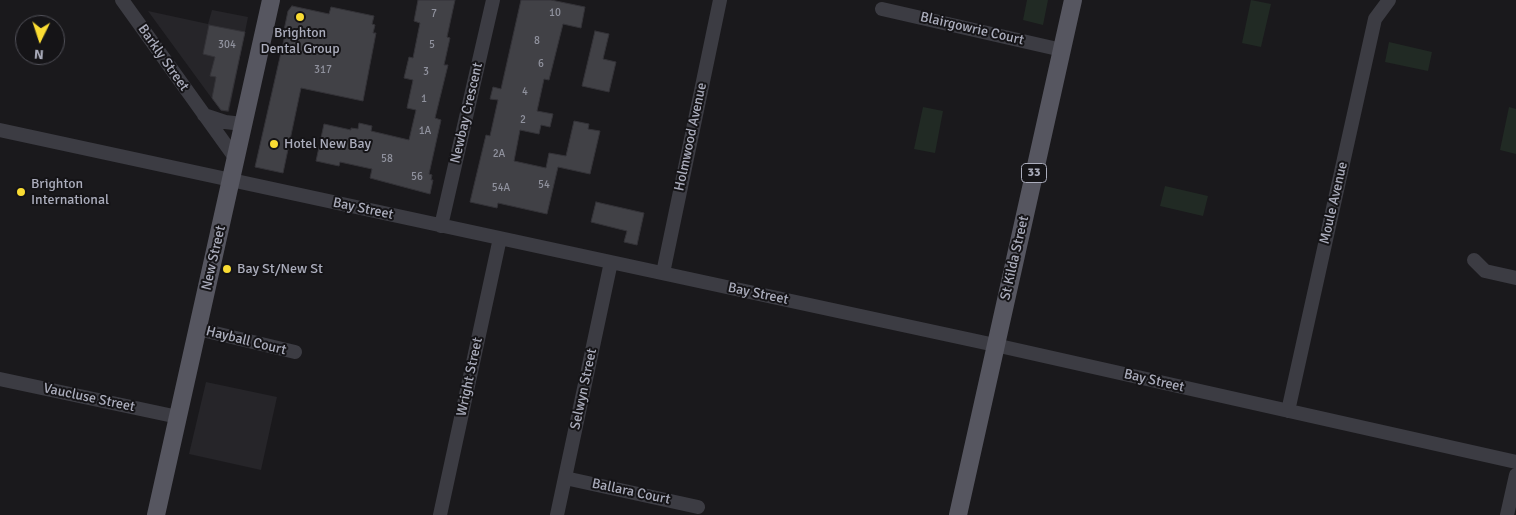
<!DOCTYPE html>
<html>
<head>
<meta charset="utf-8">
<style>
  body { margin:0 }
  #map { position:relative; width:1516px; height:515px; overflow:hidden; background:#1a191c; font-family:Signika,sans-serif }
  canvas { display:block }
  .north { position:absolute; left:15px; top:15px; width:50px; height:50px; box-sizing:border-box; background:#151417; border:1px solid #515159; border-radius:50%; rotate:184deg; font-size:14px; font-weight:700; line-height:20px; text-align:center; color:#abadbc }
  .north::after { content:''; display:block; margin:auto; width:18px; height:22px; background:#fadc33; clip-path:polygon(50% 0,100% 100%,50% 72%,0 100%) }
</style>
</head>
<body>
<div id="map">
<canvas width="1516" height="515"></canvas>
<div class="north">N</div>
</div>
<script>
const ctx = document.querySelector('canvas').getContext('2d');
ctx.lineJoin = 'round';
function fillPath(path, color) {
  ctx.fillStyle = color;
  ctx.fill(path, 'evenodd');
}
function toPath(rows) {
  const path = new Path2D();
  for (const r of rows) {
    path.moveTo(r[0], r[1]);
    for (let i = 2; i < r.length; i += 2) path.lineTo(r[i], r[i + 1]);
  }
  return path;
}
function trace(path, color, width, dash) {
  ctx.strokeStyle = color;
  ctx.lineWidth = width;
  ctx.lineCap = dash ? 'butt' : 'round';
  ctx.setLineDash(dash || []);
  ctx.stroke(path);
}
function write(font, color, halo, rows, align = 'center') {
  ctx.font = font + ' Signika,sans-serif';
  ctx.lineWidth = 4;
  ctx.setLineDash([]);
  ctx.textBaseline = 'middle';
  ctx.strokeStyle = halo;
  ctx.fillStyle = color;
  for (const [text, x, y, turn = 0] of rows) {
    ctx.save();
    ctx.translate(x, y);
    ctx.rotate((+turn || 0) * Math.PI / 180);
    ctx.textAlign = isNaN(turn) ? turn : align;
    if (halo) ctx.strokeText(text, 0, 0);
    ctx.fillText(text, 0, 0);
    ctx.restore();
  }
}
fillPath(toPath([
  [212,10,248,17,229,112,221,111,148,11,208,24],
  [206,382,277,397,261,470,189,454]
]), '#262529');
fillPath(toPath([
  [1027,0,1048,0,1043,25,1023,20],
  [1251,0,1271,4,1261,47,1242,43],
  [1389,42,1432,52,1428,71,1385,62],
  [923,107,943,111,935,153,914,149],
  [1509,107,1516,109,1516,154,1500,150],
  [1165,186,1208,196,1203,216,1160,206]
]), '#212a24');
const building = toPath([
  [418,0,455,0,447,37,450,38,444,65,448,65,435,118,441,120,429,174,432,175,431,180,433,180,430,194,370,178,372,169,340,162,339,166,316,161,324,124,351,130,351,128,358,129,359,123,372,126,371,131,409,140,416,110,407,108,413,80,404,78,409,57,413,58,420,23,414,21,418,0],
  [521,0,551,0,585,7,581,28,563,24,549,80,544,79,537,111,553,114,550,127,541,125,539,134,520,130,514,161,546,168,549,153,566,156,574,121,589,124,588,129,600,131,590,174,558,167,547,214,498,203,497,208,470,202,486,135,490,136,498,100,490,99,493,87,501,89,521,0],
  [292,6,329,14,331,7,374,16,372,24,375,25,373,33,376,33,363,101,301,88,283,173,255,167,285,35,283,35,288,11,292,6],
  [209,25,245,32,228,111,221,110,212,98,216,77,210,76,215,57,203,54,209,25],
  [595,31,609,34,603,59,616,62,609,92,582,86,595,31],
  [596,202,644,213,637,245,624,242,627,231,591,222,596,202]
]);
fillPath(building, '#414146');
trace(building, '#343338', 1);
trace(toPath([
  [122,0,236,159],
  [882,9,1062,50],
  [204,115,225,122,243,124],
  [0,130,995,345,1516,462],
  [441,226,493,0],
  [1474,260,1485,271,1516,278],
  [663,273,720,0],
  [198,329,295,352],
  [0,379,178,417],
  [1288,411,1375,19,1389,0],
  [565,478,698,507],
  [440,515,500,238],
  [557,515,611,262],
  [1507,515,1516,475]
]), '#3c3c43', 14);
trace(toPath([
  [156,515,271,0],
  [958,515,1073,0]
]), '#565660', 18);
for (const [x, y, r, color] of [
  [300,17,5,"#fadc33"],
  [274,144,5,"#fadc33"],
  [21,192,5,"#fadc33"],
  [227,269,5,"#fadc33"]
]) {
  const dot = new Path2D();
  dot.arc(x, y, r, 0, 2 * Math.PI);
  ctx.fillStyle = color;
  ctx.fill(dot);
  trace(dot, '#151417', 2);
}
write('11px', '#90929e', null, [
  ["10",555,13],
  ["7",434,14],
  ["8",537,41],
  ["304",227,45],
  ["5",432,45],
  ["6",541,64],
  ["317",323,70],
  ["3",426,72],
  ["4",525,92],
  ["1",424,99],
  ["2",523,120],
  ["1A",425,131],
  ["2A",499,154],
  ["58",387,159],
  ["56",417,177],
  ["54",544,185],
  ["54A",501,188]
]);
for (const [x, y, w] of [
  [1034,173,25]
]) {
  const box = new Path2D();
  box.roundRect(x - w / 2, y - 9.5, w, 19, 4);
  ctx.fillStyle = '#151417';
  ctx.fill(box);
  trace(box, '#abadbc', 1);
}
write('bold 12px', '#abadbc', null, [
  ["33",1034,173]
]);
write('14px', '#abadbc', '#151417', [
  ["Blairgowrie Court",972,29,13],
  ["Barkly Street",163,58,55],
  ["Newbay Crescent",467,113,-77],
  ["Holmwood Avenue",691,137,-78],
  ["Moule Avenue",1334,203,-77],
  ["Bay Street",363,209,12],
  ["New Street",214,258,-77],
  ["St Kilda Street",1015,258,-77],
  ["Bay Street",758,294,12],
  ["Hayball Court",246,341,14],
  ["Wright Street",470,377,-78],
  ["Bay Street",1154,381,13],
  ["Selwyn Street",584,389,-78],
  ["Vaucluse Street",89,398,12],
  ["Ballara Court",631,492,12]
]);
write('14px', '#abadbc', '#151417', [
  ["Brighton",300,33,"center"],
  ["Dental Group",300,49,"center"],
  ["Hotel New Bay",284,144],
  ["Brighton",31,184],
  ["International",31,200],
  ["Bay St/New St",237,269]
], 'left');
</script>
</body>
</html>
